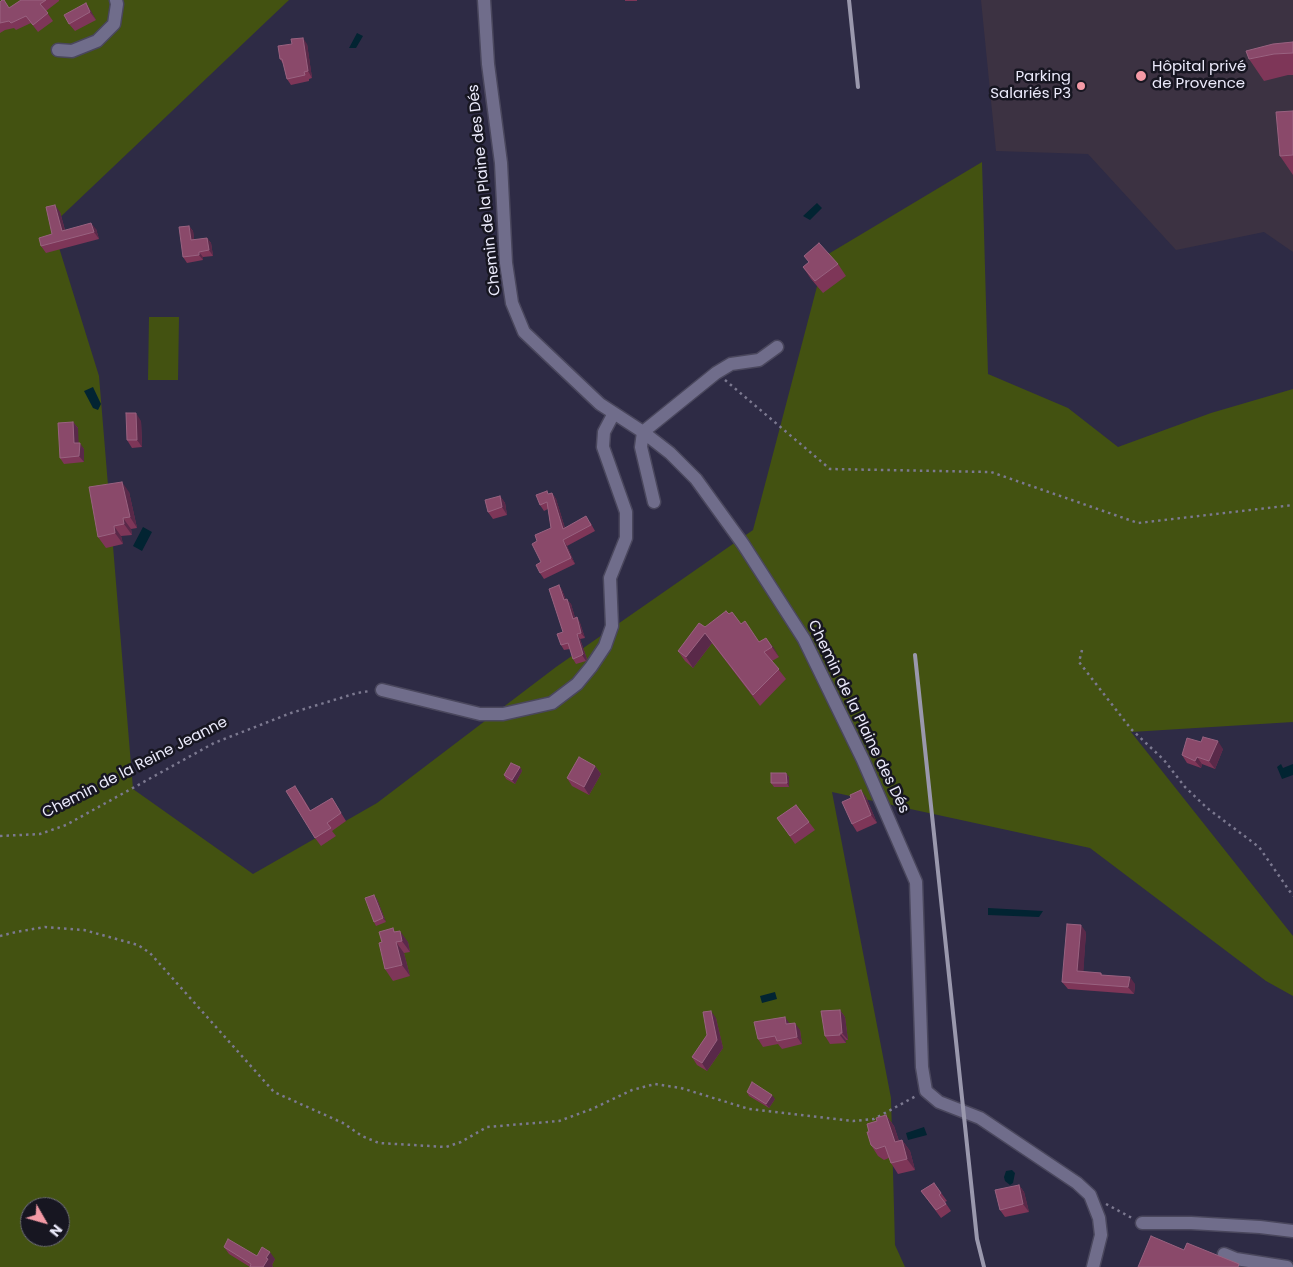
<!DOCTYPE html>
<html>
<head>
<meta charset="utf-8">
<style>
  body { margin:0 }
  #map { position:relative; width:1293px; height:1267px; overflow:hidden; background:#2e2b45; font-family:Poppins,sans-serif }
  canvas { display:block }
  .north { position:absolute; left:20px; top:1197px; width:50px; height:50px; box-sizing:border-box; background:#171621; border:1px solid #6c6b78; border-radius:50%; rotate:128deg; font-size:14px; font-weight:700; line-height:20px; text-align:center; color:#ebeafb }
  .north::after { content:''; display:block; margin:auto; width:18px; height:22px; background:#f49aa6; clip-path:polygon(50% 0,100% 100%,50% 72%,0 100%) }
</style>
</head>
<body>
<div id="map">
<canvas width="1293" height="1267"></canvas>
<div class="north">N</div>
</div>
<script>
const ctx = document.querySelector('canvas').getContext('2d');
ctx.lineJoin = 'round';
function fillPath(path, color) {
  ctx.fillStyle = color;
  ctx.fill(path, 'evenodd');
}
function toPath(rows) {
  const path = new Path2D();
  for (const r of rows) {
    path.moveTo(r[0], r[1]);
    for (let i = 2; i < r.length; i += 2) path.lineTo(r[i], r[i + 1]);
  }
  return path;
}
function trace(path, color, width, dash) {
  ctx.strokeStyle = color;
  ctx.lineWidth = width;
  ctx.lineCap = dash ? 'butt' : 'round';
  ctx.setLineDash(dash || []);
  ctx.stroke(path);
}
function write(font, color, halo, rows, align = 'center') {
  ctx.font = font + ' Poppins,sans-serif';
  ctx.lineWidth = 5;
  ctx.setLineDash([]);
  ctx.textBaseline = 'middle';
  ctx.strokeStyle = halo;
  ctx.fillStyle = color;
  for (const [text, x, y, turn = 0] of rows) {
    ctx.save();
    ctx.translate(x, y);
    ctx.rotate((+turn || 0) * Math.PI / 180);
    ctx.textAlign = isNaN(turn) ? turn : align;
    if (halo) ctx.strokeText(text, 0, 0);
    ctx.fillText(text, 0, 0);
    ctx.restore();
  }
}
fillPath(toPath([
  [981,0,1293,0,1293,252,1264,232,1176,250,1088,154,996,151]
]), '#3c3242');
fillPath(toPath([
  [0,0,289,0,52,225,99,376,133,789,253,874,377,803,556,667,753,530,825,256,982,162,988,374,1068,408,1118,447,1211,413,1293,389,1293,722,1131,732,1293,936,1293,996,1266,981,1090,848,832,792,891,1098,895,1245,905,1267,0,1267],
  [30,1207,60,1207,60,1237,30,1237],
  [149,317,179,317,178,380,148,380]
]), '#435211');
fillPath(toPath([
  [357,33,363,36,356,48,349,48],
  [817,203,822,208,810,220,803,216],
  [93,387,101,404,98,410,93,408,84,391],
  [143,527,152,532,142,551,133,546],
  [1281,764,1283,768,1293,764,1293,775,1282,779,1277,767],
  [988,908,1043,911,1039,917,988,915],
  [775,992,777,999,762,1003,760,996],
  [924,1127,927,1135,908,1140,906,1133],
  [1012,1170,1015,1173,1013,1183,1010,1185,1005,1181,1004,1177,1006,1171]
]), '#022432');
const minor = toPath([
  [484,0,488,64,501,163,506,263,512,303,524,332,600,404,643,432,670,453,696,479,743,544,804,639,863,760,916,882,922,1067,926,1091,939,1102,980,1118,1077,1183,1090,1195,1099,1218,1101,1235,1093,1267],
  [58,50,72,51,97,41,114,24,117,4,116,0],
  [654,502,641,447,643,432,716,373,731,364,759,360,777,347],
  [382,690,480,714,503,714,552,703,577,684,591,667,605,646,612,626,610,578,626,538,626,512,603,447,604,432,614,413],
  [1142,1223,1191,1223,1260,1227,1293,1231],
  [1224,1254,1236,1259,1287,1267]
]);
trace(minor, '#4a475d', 15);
trace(toPath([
  [725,380,830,469,991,472,1138,523,1293,505],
  [1082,650,1079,662,1131,729,1164,760,1185,787,1207,808,1259,847,1293,896],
  [0,836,40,834,66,825,214,743,291,713,357,693,370,691],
  [0,936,16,932,45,927,84,930,138,945,150,953,274,1092,343,1123,362,1136,379,1143,446,1147,461,1142,487,1127,559,1121,592,1109,632,1090,655,1084,681,1088,749,1109,853,1121,874,1119,916,1096],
  [1106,1204,1132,1218]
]), '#7c7990', 2.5, [2.5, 4]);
trace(minor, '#706d8b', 12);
trace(toPath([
  [849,0,858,87],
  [915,655,977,1239,984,1267]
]), '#9a98ad', 4);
fillPath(toPath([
  [25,0,59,0,59,1,46,11,53,21,38,32,31,23,16,30,14,28,5,30,0,33,0,2,9,8],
  [625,0,637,0,637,1,625,1],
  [86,3,96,20,75,31,69,24],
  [1293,42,1293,75,1288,75,1264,81,1249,59],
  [307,44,312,78,309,79,309,81,291,85,287,79,284,65,280,59],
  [1293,111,1293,175,1280,156],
  [60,212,65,230,96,229,99,239,46,253,41,246,52,234],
  [189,226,193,231,194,240,207,238,211,243,213,256,203,257,203,260,187,263,183,257],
  [804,256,838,264,846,276,823,293,811,279,803,267,809,262],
  [141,421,142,447,132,448,127,440],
  [73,422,78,428,78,443,84,449,84,462,64,464,60,458],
  [129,492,137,528,131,529,132,535,121,536,123,544,106,548,98,537],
  [552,493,556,499,565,528,590,522,595,531,567,546,575,564,544,579,540,573,541,562,537,541,551,528,548,509,544,511,540,505,549,494],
  [500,496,505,503,507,515,493,519,488,512],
  [559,585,562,590,566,600,571,604,575,618,577,617,580,623,585,638,580,639,587,659,586,661,576,664,573,659,570,649,564,650,561,645,563,632],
  [729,614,759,642,766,638,779,657,772,661,786,679,760,706,712,643,693,668,685,661,678,651,705,627],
  [1201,742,1223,749,1215,769,1202,764,1201,768,1187,763,1182,755],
  [595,766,601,774,589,795,572,786,567,778],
  [520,767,522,771,515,784,506,779,504,775],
  [786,773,789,777,789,787,774,787,771,783],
  [300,793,311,811,332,798,346,821,332,831,336,836,321,846,315,838],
  [866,797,877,823,857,832,852,824],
  [796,805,815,830,795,844,777,818],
  [377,899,386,922,376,926,374,922],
  [393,928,395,932,408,942,410,952,404,953,410,976,393,981,385,969,382,942],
  [1086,932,1083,972,1101,973,1102,975,1135,984,1134,994,1068,989,1062,982],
  [840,1010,845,1017,848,1040,846,1040,846,1043,830,1044,825,1036],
  [716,1018,723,1048,707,1071,697,1065,692,1057,707,1035],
  [790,1024,800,1030,802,1044,782,1049,778,1044,763,1047,758,1039],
  [747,1092,775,1099,769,1108,749,1096],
  [886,1115,894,1126,899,1141,902,1140,910,1151,915,1170,898,1174,891,1163,889,1158,884,1160,878,1156,871,1145,869,1132,877,1121],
  [934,1183,947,1201,945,1202,951,1211,941,1218,921,1191],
  [1019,1185,1024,1192,1029,1212,1005,1217,1000,1210],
  [224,1247,257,1256,275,1259,272,1265,273,1267,250,1267,229,1254]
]), '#7e3658');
fillPath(toPath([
  [86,3,91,11,96,20,90,12],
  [303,38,307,44,312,78,308,71],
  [55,205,60,212,67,238,62,231],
  [91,223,96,229,99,239,94,232],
  [189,226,193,231,195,246,191,240],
  [207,238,211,243,213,256,209,250],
  [199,252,203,257,203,260,199,255],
  [136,413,141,421,142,447,137,440],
  [73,422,78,428,79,449,74,443],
  [80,443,84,449,84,462,79,456],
  [122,482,129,492,137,528,130,517],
  [552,493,556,499,567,535,563,529],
  [500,496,505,503,507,515,502,507],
  [123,518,131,529,132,535,124,524],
  [114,526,121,536,123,544,115,533],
  [563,540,567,546,575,564,571,558],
  [559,585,562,590,568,606,564,600],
  [567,599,571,604,577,624,573,619],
  [577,617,580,623,585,638,581,633],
  [705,633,712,643,693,668,686,657],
  [577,634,580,639,587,659,586,661,582,655],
  [766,638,774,648,779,657,772,647],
  [1218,741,1223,749,1215,769,1209,761],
  [1197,757,1202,764,1201,768,1195,761],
  [595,766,601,774,589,795,584,787],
  [520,767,522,771,515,784,512,780],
  [786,773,789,777,789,787,787,783],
  [861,790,866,797,877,823,871,815],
  [374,895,377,899,386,922,383,918],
  [1081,925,1086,932,1083,979,1077,971],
  [400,931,408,942,410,952,402,941],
  [396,942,404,953,410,976,402,965],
  [1130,977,1135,984,1134,994,1128,987],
  [840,1010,845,1017,848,1040,842,1033],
  [711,1011,716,1018,723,1048,707,1071,702,1063],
  [785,1017,790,1024,786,1024],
  [795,1023,800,1030,802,1044,797,1037],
  [840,1033,846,1040,846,1043,840,1035],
  [772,1095,775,1099,769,1108,766,1104],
  [886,1115,894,1126,903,1153,895,1142],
  [902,1140,910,1151,915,1170,907,1159],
  [1019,1185,1024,1192,1029,1212,1023,1204],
  [270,1252,275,1259,272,1265,273,1267,263,1267,266,1258]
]), '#592949');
const building = toPath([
  [2,0,4,0,9,8,21,0,46,0,40,4,48,13,33,25,26,16,11,23,9,21,0,23,0,2,2,0],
  [86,3,90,12,69,24,64,15,86,3],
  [303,38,308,71,304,72,305,75,287,79,282,59,280,59,278,46,292,44,291,39,303,38],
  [1293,42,1293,53,1274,54,1249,59,1246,51,1273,44,1293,42],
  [1293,111,1293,155,1280,156,1276,112,1293,111],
  [55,205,62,231,91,223,94,232,41,246,39,238,52,234,46,207,55,205],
  [189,226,191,240,207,238,209,250,199,252,199,255,183,257,179,227,189,226],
  [819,243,838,264,815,281,803,267,809,262,804,256,819,243],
  [126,413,136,413,137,440,127,440,126,413],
  [73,422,74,443,80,443,79,456,60,458,58,423,73,422],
  [122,482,130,517,123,518,124,524,114,526,115,533,98,537,89,487,122,482],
  [547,491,548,494,552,493,563,529,586,516,591,525,563,540,571,558,540,573,536,565,541,562,532,544,537,541,535,535,551,528,547,502,540,505,536,495,547,491],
  [500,496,502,507,488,512,485,500,500,496],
  [559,585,564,600,567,599,573,619,577,617,581,633,577,634,583,654,582,655,573,659,568,643,561,645,557,634,563,632,549,589,559,585],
  [726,611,729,614,732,612,741,624,745,621,759,642,766,638,772,647,764,652,779,669,753,695,705,633,686,657,678,651,699,623,705,627,726,611],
  [1203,737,1218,741,1209,761,1197,757,1195,761,1182,755,1187,738,1201,742,1203,737],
  [579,757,595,766,584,787,567,778,579,757],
  [511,763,520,767,512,780,504,775,511,763],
  [771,773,786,773,787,783,771,783,771,773],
  [295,786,310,811,332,798,341,813,327,823,331,828,315,838,286,791,295,786],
  [861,790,871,815,852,824,842,802,851,798,850,795,861,790],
  [796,805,809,822,790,836,777,818,796,805],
  [374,895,383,918,374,922,365,898,374,895],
  [1067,924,1081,925,1077,971,1101,973,1101,975,1130,977,1128,987,1062,982,1067,924],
  [393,928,394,932,400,931,402,941,396,942,402,965,385,969,379,943,382,942,379,932,393,928],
  [840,1010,842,1033,840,1033,840,1035,825,1036,821,1011,840,1010],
  [711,1011,717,1040,702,1063,692,1057,707,1035,703,1012,711,1011],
  [785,1017,786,1024,795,1023,797,1037,777,1041,775,1036,758,1039,754,1022,785,1017],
  [752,1082,772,1095,766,1104,747,1092,752,1082],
  [886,1115,895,1142,902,1140,907,1159,891,1163,885,1146,876,1149,871,1145,867,1132,869,1132,867,1124,877,1121,876,1118,886,1115],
  [934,1183,941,1193,939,1195,946,1204,936,1210,921,1191,934,1183],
  [1019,1185,1023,1204,1000,1210,995,1190,1019,1185],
  [1151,1236,1184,1250,1187,1243,1239,1264,1238,1267,1138,1267,1151,1236],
  [228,1239,257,1256,262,1247,270,1252,266,1258,268,1259,263,1267,250,1267,251,1264,224,1247,228,1239]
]);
fillPath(building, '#8a496a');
trace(building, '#996280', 1);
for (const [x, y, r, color] of [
  [1141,76,6,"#f49aa6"],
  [1081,86,5,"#f49aa6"]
]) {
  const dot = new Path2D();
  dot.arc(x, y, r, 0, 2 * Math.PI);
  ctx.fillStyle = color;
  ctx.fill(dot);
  trace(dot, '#171621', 2);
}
write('15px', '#ebeafb', '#171621', [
  ["Hôpital privé",1152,67],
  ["de Provence",1152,84],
  ["Parking",1071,77,"right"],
  ["Salariés P3",1071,94,"right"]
], 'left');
write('15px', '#ebeafb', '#171621', [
  ["Chemin de la Plaine des Dés",485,190,-96],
  ["Chemin de la Plaine des Dés",858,717,64],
  ["Chemin de la Reine Jeanne",135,768,-27]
]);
</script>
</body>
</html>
